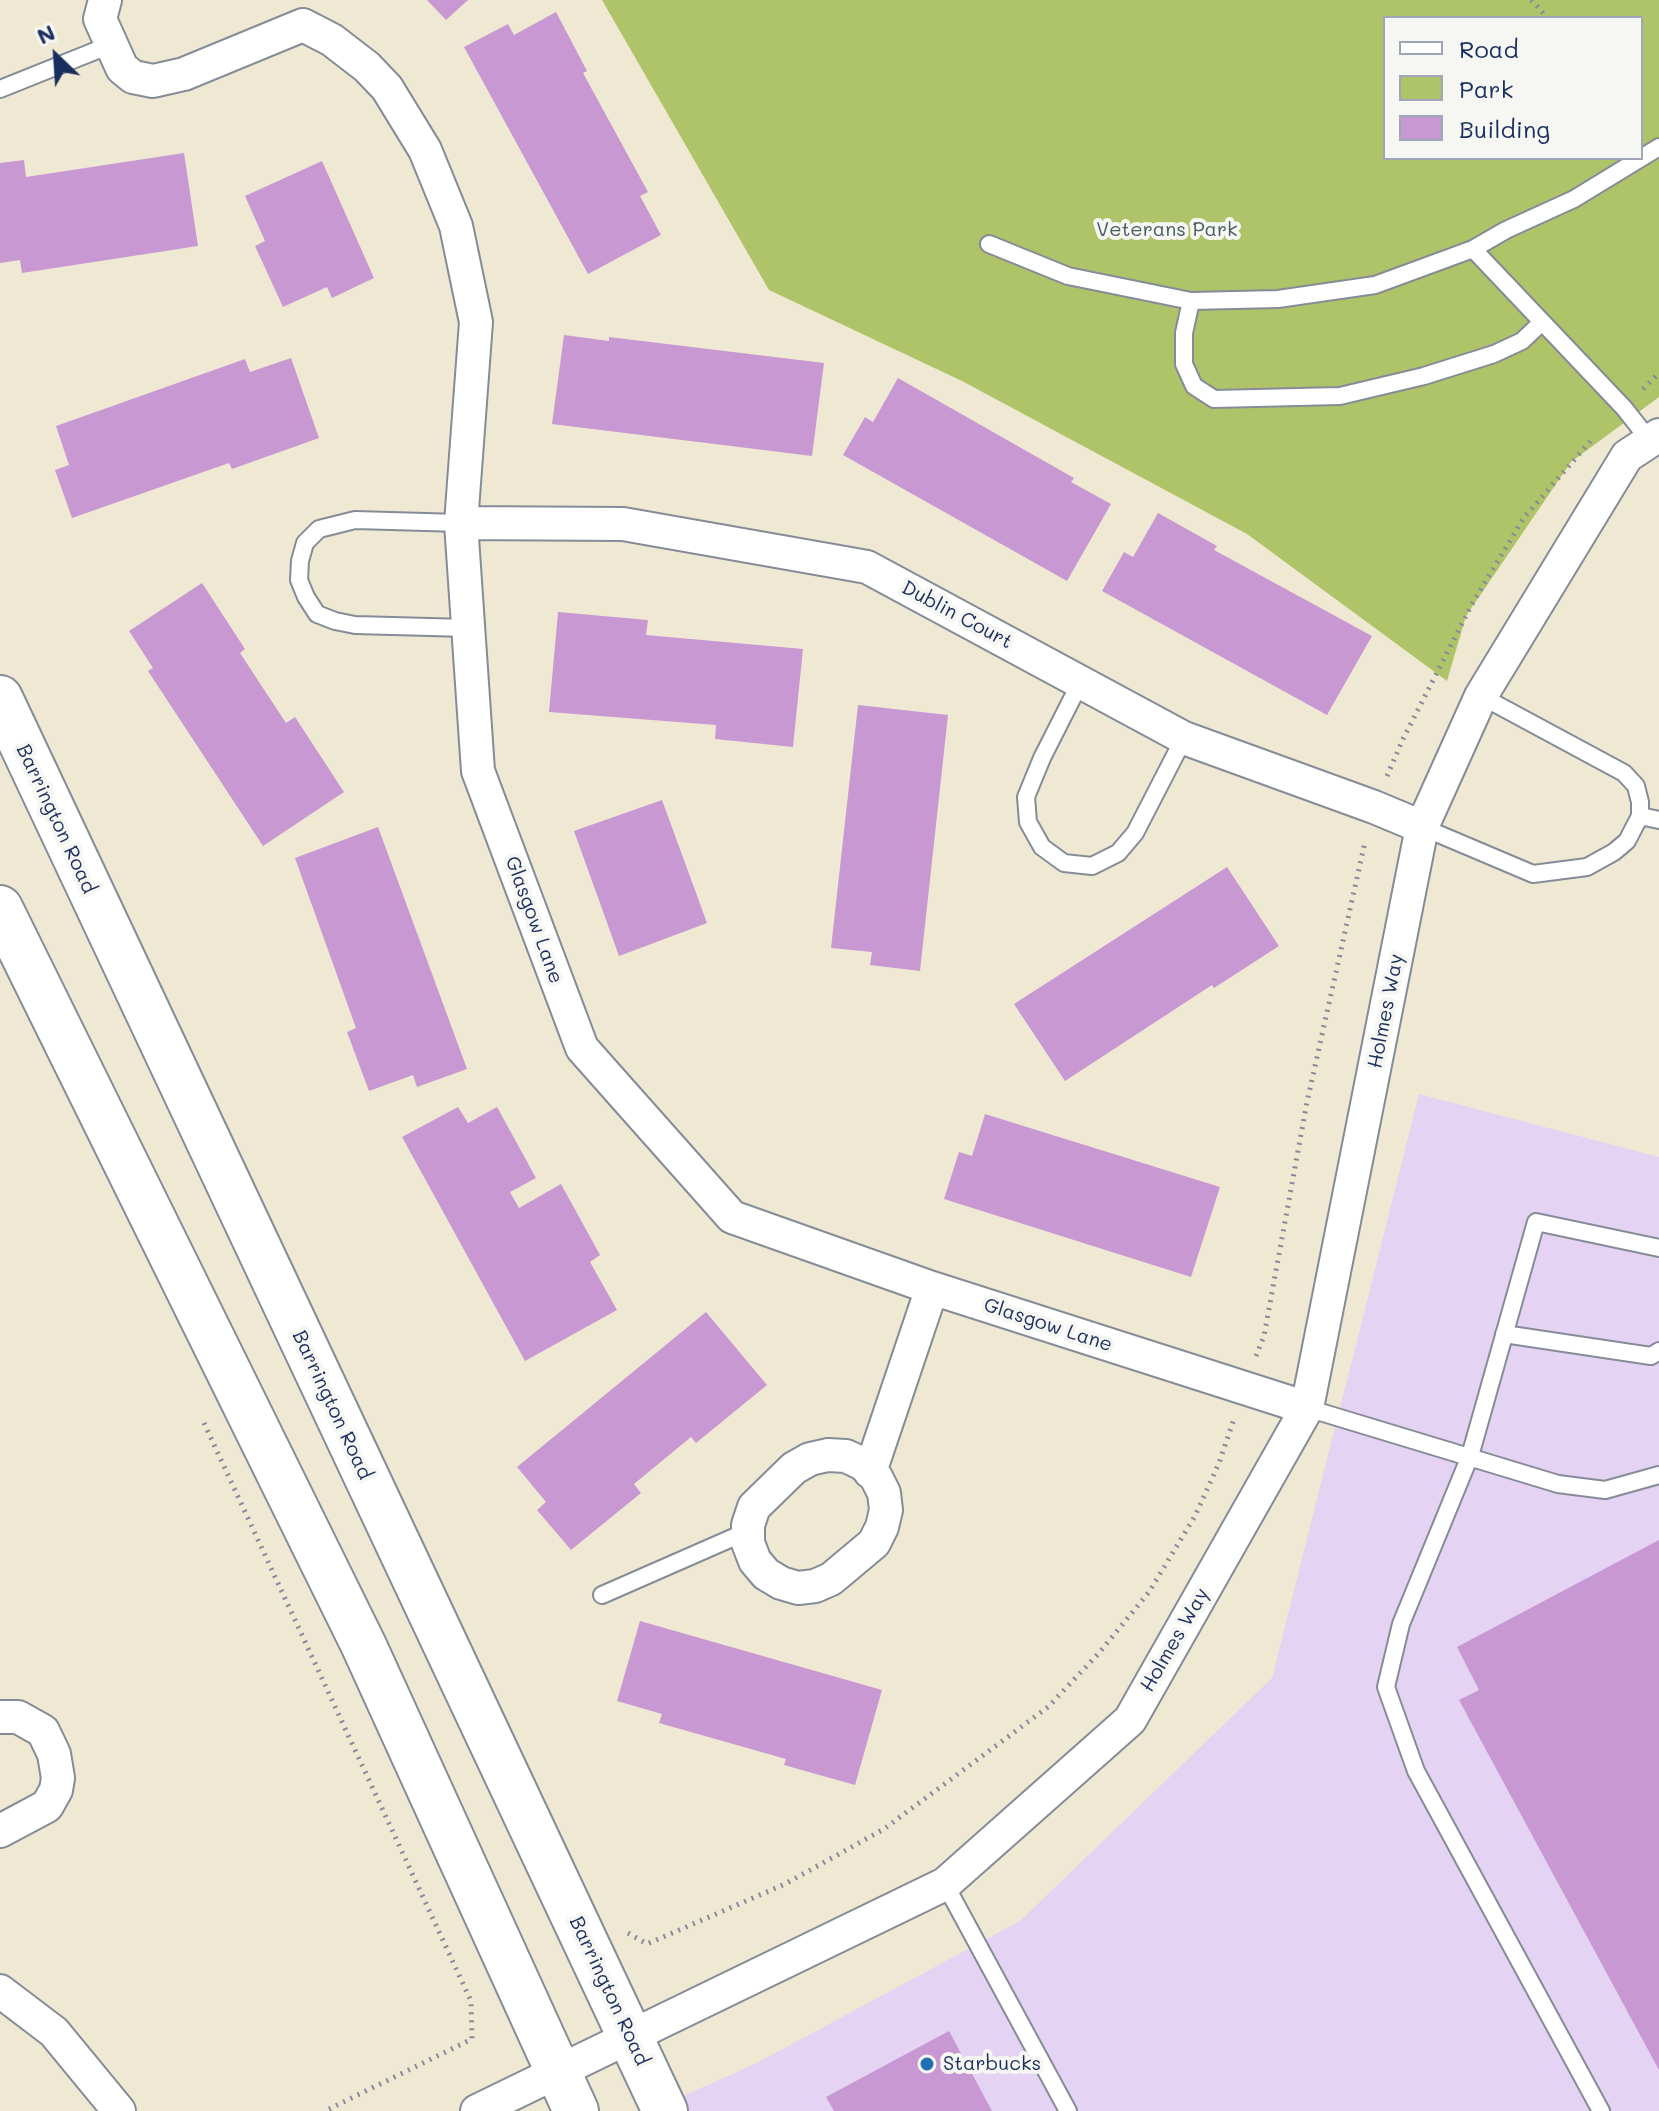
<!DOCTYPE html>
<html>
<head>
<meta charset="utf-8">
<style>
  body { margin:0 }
  #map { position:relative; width:1659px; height:2111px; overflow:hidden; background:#efe9d3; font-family:Mali,sans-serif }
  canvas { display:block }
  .legend { position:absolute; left:1383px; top:16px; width:260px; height:144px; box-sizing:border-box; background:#f6f6f2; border:2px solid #9ea6b7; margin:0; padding:10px 14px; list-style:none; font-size:24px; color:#1b2f5e }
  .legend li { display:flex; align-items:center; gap:16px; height:40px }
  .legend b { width:40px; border:2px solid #9ea6b7 }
  .north { position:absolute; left:16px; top:16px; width:80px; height:80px; -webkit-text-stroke:6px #f6f6f2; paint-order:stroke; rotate:335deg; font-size:22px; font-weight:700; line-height:32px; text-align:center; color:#1b2f5e }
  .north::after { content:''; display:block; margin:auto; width:28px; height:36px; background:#1b2f5e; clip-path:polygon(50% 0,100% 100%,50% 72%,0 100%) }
</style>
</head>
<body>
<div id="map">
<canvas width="1659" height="2111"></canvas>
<ul class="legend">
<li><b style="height:10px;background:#fff"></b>Road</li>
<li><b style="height:22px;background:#afc468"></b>Park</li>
<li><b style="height:22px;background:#c898d3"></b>Building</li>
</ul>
<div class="north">N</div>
</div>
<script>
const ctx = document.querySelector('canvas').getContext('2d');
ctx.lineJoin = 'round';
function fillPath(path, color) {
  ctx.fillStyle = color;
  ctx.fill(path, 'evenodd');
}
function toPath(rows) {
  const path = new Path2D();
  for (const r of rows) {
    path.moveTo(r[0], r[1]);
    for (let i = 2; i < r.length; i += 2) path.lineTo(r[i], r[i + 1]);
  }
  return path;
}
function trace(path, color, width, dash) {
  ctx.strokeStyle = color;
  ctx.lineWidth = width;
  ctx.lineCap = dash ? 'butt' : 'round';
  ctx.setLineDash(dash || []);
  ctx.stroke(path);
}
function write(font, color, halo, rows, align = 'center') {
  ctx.font = font + ' Mali,sans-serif';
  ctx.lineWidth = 8;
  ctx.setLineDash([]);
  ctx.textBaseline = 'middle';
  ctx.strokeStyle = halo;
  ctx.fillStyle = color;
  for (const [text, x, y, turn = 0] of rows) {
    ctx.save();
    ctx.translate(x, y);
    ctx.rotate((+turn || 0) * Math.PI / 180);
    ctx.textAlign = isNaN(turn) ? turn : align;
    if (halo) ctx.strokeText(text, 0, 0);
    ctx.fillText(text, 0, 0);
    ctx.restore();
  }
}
fillPath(toPath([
  [1419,1094,1659,1157,1659,2111,649,2111,755,2064,1020,1921,1272,1678]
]), '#e4d3f2');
fillPath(toPath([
  [602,0,1659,0,1659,397,1571,462,1466,616,1447,681,1247,534,962,381,769,290],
  [1385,18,1641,18,1641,158,1385,158]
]), '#afc468');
fillPath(toPath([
  [427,0,468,0,446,20],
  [556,12,587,71,583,73,648,192,640,196,661,235,588,274,464,47,508,24,514,35],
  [184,153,198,246,22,273,20,260,0,263,0,163,24,160,26,177],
  [322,161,374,278,332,298,327,287,283,307,255,246,265,241,245,196],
  [564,335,609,341,609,337,824,363,812,456,552,424],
  [291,358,319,438,232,469,229,463,72,518,55,470,69,465,56,426,245,359,250,372],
  [898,378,1074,478,1071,482,1111,504,1067,581,843,455,865,417,873,422],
  [1158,513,1217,546,1214,550,1372,636,1327,715,1102,591,1124,552,1133,557],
  [202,583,245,649,240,653,286,723,295,717,344,792,263,846,148,671,153,668,129,631],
  [558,612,648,620,646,635,803,649,793,747,715,739,716,725,549,712],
  [858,705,948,715,920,971,870,965,872,952,831,948],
  [662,800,707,923,619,956,574,831],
  [378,827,467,1069,417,1087,413,1075,369,1091,347,1032,356,1028,295,858],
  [1227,867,1279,946,1214,988,1212,985,1065,1081,1014,1004],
  [458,1107,468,1123,497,1107,536,1178,510,1192,519,1208,561,1184,600,1255,590,1262,617,1310,525,1361,402,1137],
  [985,1114,1220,1187,1191,1277,944,1199,959,1152,972,1156],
  [706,1312,767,1385,696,1443,691,1437,634,1484,641,1493,571,1550,537,1510,546,1502,517,1467],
  [1659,1540,1659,2070,1459,1700,1479,1690,1457,1647],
  [640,1621,882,1690,855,1785,784,1765,786,1759,659,1723,662,1714,617,1701],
  [949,2031,992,2111,834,2111,826,2097]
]), '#c898d3');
const service = toPath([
  [0,89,110,45],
  [989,244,1068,276,1191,301,1278,299,1375,285,1473,249,1506,230,1574,199,1659,147],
  [1473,249,1624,408,1650,441],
  [1191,301,1184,333,1184,364,1194,386,1214,399,1340,396,1424,376,1494,354,1522,341,1542,322],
  [461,523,355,520,319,529,305,543,300,561,299,580,306,597,317,614,335,621,355,625,467,628],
  [1081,681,1042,758,1026,797,1028,822,1042,847,1064,863,1092,866,1118,853,1135,833,1184,738],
  [1640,816,1659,820],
  [1422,827,1533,874,1587,867,1614,852,1627,841,1640,816,1640,802,1636,786,1624,773,1481,696],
  [1504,1334,1651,1356,1659,1351],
  [1307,1408,1558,1484,1605,1490,1659,1475],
  [602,1595,748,1531],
  [945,1884,1068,2111],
  [1601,2111,1416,1771,1386,1687,1401,1624,1470,1456,1536,1222,1659,1248]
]);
const minor = toPath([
  [105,0,100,19,122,68,133,77,153,81,184,74,303,25],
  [303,25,332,40,367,67,387,88,425,150,456,226,476,322,461,523,478,771,582,1048,732,1217,932,1288,1307,1408],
  [461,523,623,524,867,567,1184,738,1374,807,1422,827],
  [828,1455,846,1456,863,1464,876,1477,884,1493,886,1510,882,1527,874,1543,831,1579,815,1586,798,1588,781,1583,766,1574,755,1561,748,1543,748,1525,754,1507,794,1468,810,1459,828,1455],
  [870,1472,932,1288],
  [0,1717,18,1717,43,1731,54,1754,58,1778,56,1790,47,1806,0,1831],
  [0,1991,54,2032,119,2111],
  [477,2111,945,1884,1130,1720,1307,1408,1422,827,1481,696,1627,456,1659,435]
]);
const secondary = toPath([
  [0,698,665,2111],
  [0,908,364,1646,576,2111]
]);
trace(service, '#858c98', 20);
trace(minor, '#858c98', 36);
trace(secondary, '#858c98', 48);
trace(toPath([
  [1531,0,1548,18],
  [1643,389,1659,373],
  [1387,776,1403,739,1472,604,1523,519,1593,438],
  [1256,1356,1264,1336,1307,1102,1365,842],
  [204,1423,471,2001,472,2039,325,2111],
  [628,1933,647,1944,785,1884,884,1829,1048,1707,1099,1653,1149,1592,1195,1516,1219,1463,1234,1419]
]), '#858c98', 5, [2, 6]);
trace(service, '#fff', 16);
trace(minor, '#fff', 32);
trace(secondary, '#fff', 44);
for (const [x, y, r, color] of [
  [927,2064,8,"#1f6fb2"]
]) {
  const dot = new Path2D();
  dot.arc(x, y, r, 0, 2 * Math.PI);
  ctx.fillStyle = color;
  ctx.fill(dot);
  trace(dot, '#f6f6f2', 3);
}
write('20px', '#475c61', '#f6f6f2', [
  ["Veterans Park",1167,230]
]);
write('20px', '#1b2f5e', '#f6f6f2', [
  ["Dublin Court",957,615,28],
  ["Barrington Road",56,819,65],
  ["Glasgow Lane",534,920,70],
  ["Holmes Way",1386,1011,-79],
  ["Glasgow Lane",1048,1325,18],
  ["Barrington Road",332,1405,65],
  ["Holmes Way",1175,1640,-60],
  ["Barrington Road",609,1991,65]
]);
write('20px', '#1b2f5e', '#f6f6f2', [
  ["Starbucks",943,2064]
], 'left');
</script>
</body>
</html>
